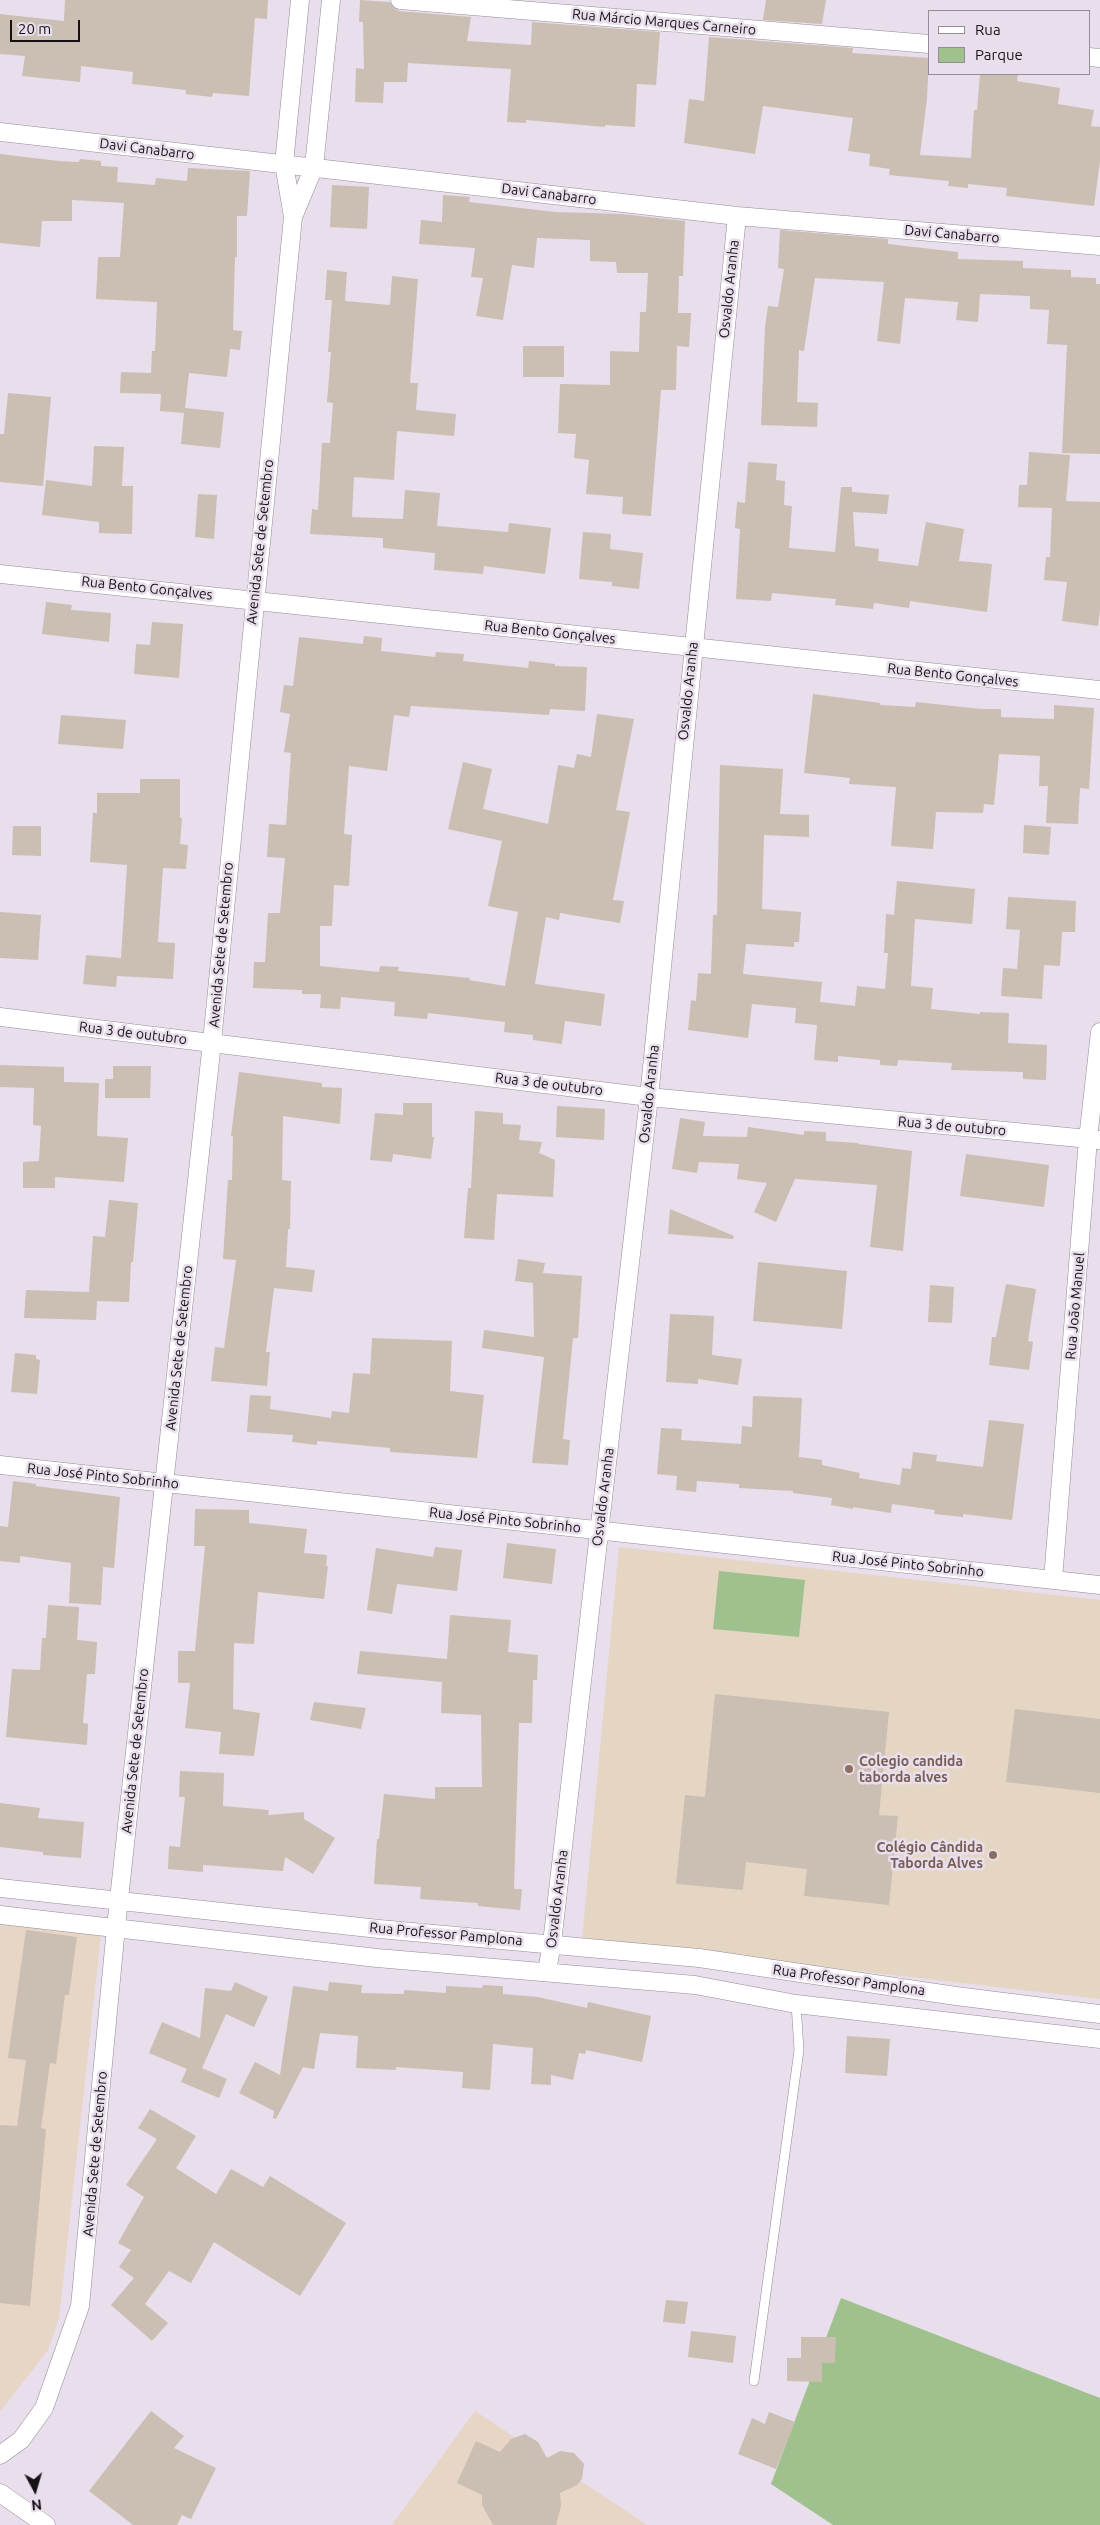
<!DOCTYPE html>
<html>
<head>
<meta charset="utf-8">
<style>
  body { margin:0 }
  #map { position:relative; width:1100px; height:2525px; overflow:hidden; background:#e9deec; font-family:Ubuntu,sans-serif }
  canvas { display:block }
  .legend { position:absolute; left:928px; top:10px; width:162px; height:65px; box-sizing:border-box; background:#e9deec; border:1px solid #948c96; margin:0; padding:6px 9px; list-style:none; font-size:15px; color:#151216 }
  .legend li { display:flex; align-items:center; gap:10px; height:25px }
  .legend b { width:25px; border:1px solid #948c96 }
  .north { position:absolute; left:10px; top:2465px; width:50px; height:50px; -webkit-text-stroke:4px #e9deec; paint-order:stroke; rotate:174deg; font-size:14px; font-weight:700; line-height:20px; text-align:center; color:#151216 }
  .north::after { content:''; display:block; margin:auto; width:18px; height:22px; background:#151216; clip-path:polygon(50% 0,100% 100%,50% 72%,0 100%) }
  .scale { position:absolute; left:10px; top:20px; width:70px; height:22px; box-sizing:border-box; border:2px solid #151216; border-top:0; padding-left:6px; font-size:15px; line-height:18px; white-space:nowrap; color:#151216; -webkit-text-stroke:4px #e9deec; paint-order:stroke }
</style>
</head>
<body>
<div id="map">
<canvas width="1100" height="2525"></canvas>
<ul class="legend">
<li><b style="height:6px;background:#fff"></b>Rua</li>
<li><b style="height:14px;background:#9fc18e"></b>Parque</li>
</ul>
<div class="north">N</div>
<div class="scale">20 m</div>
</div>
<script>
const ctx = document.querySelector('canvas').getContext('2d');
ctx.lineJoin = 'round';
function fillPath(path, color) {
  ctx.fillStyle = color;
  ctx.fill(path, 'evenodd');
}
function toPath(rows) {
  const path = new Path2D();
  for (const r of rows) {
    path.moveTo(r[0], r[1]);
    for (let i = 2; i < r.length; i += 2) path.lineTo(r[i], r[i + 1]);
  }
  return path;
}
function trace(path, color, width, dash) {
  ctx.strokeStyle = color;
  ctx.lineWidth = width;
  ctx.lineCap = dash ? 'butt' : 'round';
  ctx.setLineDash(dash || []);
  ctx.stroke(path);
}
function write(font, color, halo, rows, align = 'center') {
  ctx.font = font + ' Ubuntu,sans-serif';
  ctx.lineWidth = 5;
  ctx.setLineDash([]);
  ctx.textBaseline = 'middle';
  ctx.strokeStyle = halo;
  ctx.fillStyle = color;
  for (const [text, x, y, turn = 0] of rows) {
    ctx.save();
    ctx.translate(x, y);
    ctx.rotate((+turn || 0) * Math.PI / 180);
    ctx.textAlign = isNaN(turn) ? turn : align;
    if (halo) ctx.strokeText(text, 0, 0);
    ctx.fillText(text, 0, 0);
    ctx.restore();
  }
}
fillPath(toPath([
  [0,1922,101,1935,59,2318,48,2350,0,2412],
  [475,2411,647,2525,392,2525]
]), '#e7d5c5');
fillPath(toPath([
  [619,1547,1100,1600,1100,1999,582,1939]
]), '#e5d6c4');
fillPath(toPath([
  [719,1571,805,1580,799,1637,713,1629],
  [841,2298,1100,2398,1100,2525,833,2525,771,2484]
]), '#9fc18e');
fillPath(toPath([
  [65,0,268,0,267,19,255,18,249,96,213,93,212,97,186,94,186,90,132,84,133,72,81,66,80,82,22,76,25,56,0,54,0,14,64,21],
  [360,0,390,2,394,8,399,11,471,17,467,41,531,45,532,22,660,32,656,85,637,84,635,127,605,125,605,127,526,120,526,123,507,122,511,69,408,63,407,82,384,82,383,103,355,102,356,68,364,69,363,22,359,22],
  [766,0,826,0,822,24,763,20],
  [709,37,853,48,852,53,929,58,927,98,920,155,971,158,974,110,977,110,980,74,1018,74,1017,81,1060,88,1058,104,1094,110,1091,126,1100,127,1100,161,1094,206,1006,196,1007,188,968,184,968,188,948,186,949,181,889,175,890,169,869,166,870,154,848,151,853,118,763,106,755,154,684,143,689,99,704,101],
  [0,154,59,161,79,162,80,159,101,161,101,166,118,167,117,182,155,185,156,178,187,181,188,168,250,171,247,216,237,216,237,257,235,257,233,330,242,331,240,350,230,349,227,377,189,373,185,408,224,412,220,448,181,444,184,413,160,411,161,394,120,393,121,372,151,373,152,351,155,351,157,302,96,299,98,257,120,257,124,203,72,200,72,221,42,221,40,247,0,243],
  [332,185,369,187,367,229,330,227],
  [443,195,470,197,469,202,555,212,622,214,685,221,683,276,679,276,678,313,691,313,689,347,677,346,676,390,661,390,651,516,622,514,623,497,586,494,589,460,574,458,576,434,558,433,560,384,610,385,610,351,639,352,640,312,646,312,648,273,617,273,616,262,590,261,590,240,537,238,534,268,512,265,503,320,476,316,483,278,471,277,475,248,419,244,421,220,442,222],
  [780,230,888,239,888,244,958,252,958,259,1023,261,1023,268,1071,270,1071,277,1096,278,1096,284,1100,284,1100,454,1062,453,1067,345,1047,344,1049,310,1030,309,1030,296,980,294,978,322,956,320,958,302,905,298,900,344,877,341,884,282,815,278,804,351,799,350,797,402,818,403,817,427,761,425,765,327,768,306,778,307,784,269,778,268],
  [327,270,347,272,345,301,390,305,392,276,418,279,410,383,418,383,416,410,456,414,454,436,397,431,394,480,354,477,352,517,403,519,405,490,440,493,437,526,508,532,509,523,551,528,545,574,484,566,483,574,434,570,435,553,383,548,383,538,310,534,312,509,318,510,322,443,330,443,333,403,327,402,331,352,328,352,332,300,325,300],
  [523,346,564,346,564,377,523,377],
  [8,393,51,397,43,486,0,482,0,434,4,434],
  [94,446,124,447,122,486,133,486,132,534,99,533,99,522,42,515,46,480,92,486],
  [1029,452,1070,455,1066,501,1100,502,1100,609,1098,626,1062,621,1067,582,1044,580,1046,557,1050,557,1052,508,1018,507,1019,485,1027,485],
  [748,462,777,464,776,480,785,481,784,505,792,506,789,548,835,552,841,487,852,487,852,492,889,495,887,514,853,512,855,546,879,549,878,561,918,566,926,522,964,529,959,561,992,564,987,612,910,601,909,608,874,603,873,609,835,605,836,599,772,593,771,601,736,599,740,529,735,528,737,502,745,503],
  [198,494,217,495,214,539,195,537],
  [583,532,611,534,610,549,643,553,639,589,612,586,612,582,579,579],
  [46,602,72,605,71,610,111,613,109,642,42,634],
  [152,622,183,624,179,678,134,674,136,644,150,645],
  [364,636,382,638,381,651,435,657,436,652,464,654,463,661,528,668,529,661,555,664,555,666,587,667,585,711,550,709,549,715,411,706,409,717,394,715,387,771,349,766,344,834,352,835,349,886,334,885,332,926,320,926,320,966,379,972,380,966,399,967,398,971,470,978,469,980,505,986,518,912,488,906,502,841,448,829,463,762,492,769,483,809,548,824,558,765,574,768,577,754,591,757,597,714,634,719,616,810,630,812,613,900,624,901,620,923,560,913,559,920,546,917,535,984,605,994,601,1026,565,1021,562,1044,533,1040,533,1035,504,1032,505,1022,428,1013,427,1019,394,1016,395,1002,341,997,340,1009,320,1008,321,994,302,994,302,990,253,988,254,962,265,962,268,913,280,913,285,858,267,857,269,824,286,825,291,753,284,752,290,714,280,712,284,685,293,686,299,637,363,644],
  [813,694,880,703,880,705,915,707,916,702,981,709,1001,709,1001,717,1054,719,1054,705,1094,708,1089,789,1080,788,1078,824,1046,823,1048,786,1039,786,1040,756,999,754,994,805,984,804,983,813,936,812,933,849,891,846,896,787,849,784,850,778,804,773],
  [61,715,126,720,123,749,58,744],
  [720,765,783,769,780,814,809,815,809,837,764,835,762,909,801,912,799,942,794,942,794,947,746,944,743,974,822,982,820,1002,855,1006,857,986,885,989,888,953,884,953,886,914,894,915,897,881,975,889,972,924,915,919,911,986,933,988,931,1009,980,1014,980,1012,1009,1013,1008,1043,1047,1045,1046,1080,1023,1079,1023,1072,951,1070,952,1063,898,1060,897,1066,880,1065,880,1060,838,1056,838,1062,814,1060,817,1025,795,1023,796,1008,752,1004,748,1038,688,1030,691,1000,696,1001,698,973,711,974,713,915,717,915],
  [140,779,180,779,180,818,182,818,180,844,188,845,186,869,163,868,158,942,175,943,173,979,117,976,116,987,83,984,86,955,121,958,127,865,90,862,93,813,97,813,97,793,140,793],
  [1024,825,1051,827,1049,855,1023,853],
  [13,826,41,826,41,856,12,855],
  [1008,897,1076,901,1075,932,1062,932,1060,966,1044,965,1042,999,1001,996,1003,968,1017,969,1020,930,1006,929],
  [0,912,41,915,38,960,0,958],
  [0,1065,64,1067,64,1082,99,1083,97,1136,128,1138,124,1182,55,1177,55,1188,23,1188,23,1162,39,1161,41,1126,33,1125,34,1088,0,1087],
  [113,1066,151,1066,150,1098,105,1098,105,1079,113,1079],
  [239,1072,322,1083,322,1087,342,1088,340,1124,283,1116,282,1180,291,1181,290,1229,288,1229,286,1267,315,1270,312,1292,274,1288,266,1352,270,1352,267,1386,211,1381,215,1347,224,1348,236,1260,223,1259,228,1180,232,1180,233,1136,231,1136],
  [403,1103,432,1103,432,1137,434,1137,431,1159,393,1154,392,1162,370,1160,375,1113,403,1115],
  [557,1106,605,1109,604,1140,556,1137],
  [475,1111,503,1113,503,1124,521,1125,519,1140,542,1142,539,1153,555,1160,553,1197,497,1194,494,1240,464,1238,468,1188,471,1188],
  [680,1118,705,1122,703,1136,747,1137,748,1127,804,1135,804,1131,826,1132,826,1141,858,1143,858,1144,912,1151,903,1251,870,1247,877,1185,795,1179,776,1222,754,1212,767,1183,737,1179,739,1164,699,1162,697,1173,672,1169],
  [966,1154,1049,1165,1044,1207,960,1196],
  [109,1200,138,1203,133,1262,131,1262,129,1302,97,1301,96,1320,24,1318,26,1290,89,1292,93,1236,105,1237],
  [670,1209,734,1236,733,1239,668,1234],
  [518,1259,545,1263,543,1273,582,1276,578,1338,573,1338,563,1439,570,1440,568,1465,532,1463,544,1357,482,1348,484,1330,534,1337,533,1283,515,1281],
  [758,1262,847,1271,842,1329,753,1321],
  [1006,1284,1036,1289,1028,1341,1033,1342,1029,1370,989,1365,992,1337,996,1337],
  [930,1285,954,1287,952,1323,928,1322],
  [670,1314,714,1316,712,1355,742,1359,738,1385,698,1379,698,1384,666,1382],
  [372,1338,452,1341,450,1391,484,1395,477,1458,390,1452,390,1448,317,1441,317,1445,292,1442,293,1435,247,1432,250,1395,271,1396,270,1409,331,1418,332,1411,349,1413,353,1373,370,1374],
  [15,1353,36,1355,36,1359,40,1360,37,1394,11,1392],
  [753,1396,802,1398,799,1457,822,1460,822,1465,860,1473,859,1478,900,1485,902,1468,911,1469,913,1452,937,1455,936,1461,983,1467,989,1420,1024,1424,1012,1520,963,1514,963,1517,934,1514,935,1510,892,1504,891,1513,853,1507,853,1509,831,1505,832,1498,793,1493,793,1491,739,1488,739,1484,697,1481,696,1492,676,1490,677,1476,657,1474,661,1428,682,1429,681,1440,741,1444,742,1426,752,1427],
  [13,1481,36,1484,36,1486,120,1497,114,1568,103,1567,101,1605,69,1603,71,1563,20,1556,20,1563,0,1561,0,1526,8,1527],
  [195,1509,249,1510,249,1523,307,1529,304,1553,327,1555,326,1566,328,1566,324,1599,258,1592,254,1644,234,1643,233,1709,260,1713,254,1756,219,1754,221,1732,185,1728,190,1683,178,1683,178,1651,195,1651,205,1546,194,1546],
  [507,1543,556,1549,552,1584,503,1578],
  [435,1547,462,1550,457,1591,397,1584,392,1614,367,1610,376,1548,433,1557],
  [48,1605,79,1607,77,1640,97,1642,95,1674,87,1674,83,1723,88,1724,87,1745,6,1737,12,1669,40,1670,42,1638,46,1638],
  [450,1615,511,1620,508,1652,538,1655,537,1680,533,1680,532,1723,519,1723,514,1889,522,1889,520,1910,478,1906,478,1903,420,1899,421,1887,374,1884,377,1839,379,1839,384,1794,435,1799,435,1787,482,1787,481,1715,441,1713,442,1682,357,1674,360,1651,447,1659],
  [715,1694,889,1712,879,1815,898,1816,889,1905,804,1896,807,1869,746,1862,743,1890,676,1884,685,1795,705,1797],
  [314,1702,366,1708,361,1729,310,1720],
  [1015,1709,1100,1719,1100,1793,1006,1782],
  [180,1771,224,1773,223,1806,269,1810,268,1815,304,1812,304,1819,335,1838,313,1874,285,1857,283,1871,203,1865,203,1872,168,1869,169,1846,180,1847,185,1797,179,1797],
  [0,1803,40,1808,38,1818,84,1822,81,1858,43,1855,43,1852,0,1847],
  [26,1930,77,1937,69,1995,65,1995,56,2064,50,2063,41,2128,46,2129,30,2306,0,2303,0,2125,17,2126,26,2060,8,2058],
  [235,1982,268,1997,254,2027,226,2014,202,2068,227,2079,219,2098,181,2082,187,2069,149,2053,162,2022,200,2038,205,1988,231,1991],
  [329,1982,362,1985,361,1993,404,1994,404,1990,446,1993,446,1986,482,1988,483,1985,503,1986,503,1994,538,1997,587,2008,588,2002,651,2016,642,2062,586,2050,585,2054,579,2053,573,2080,551,2075,551,2085,531,2084,533,2048,493,2044,490,2090,462,2088,463,2072,396,2067,396,2070,356,2068,358,2036,320,2033,314,2069,303,2067,276,2119,273,2118,274,2111,239,2093,255,2062,280,2075,293,1986,328,1991],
  [847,2036,890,2039,887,2076,845,2073],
  [150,2109,196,2136,176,2168,216,2194,231,2169,263,2187,270,2176,346,2223,300,2296,214,2242,191,2283,169,2271,145,2304,168,2323,152,2341,111,2305,134,2278,119,2267,131,2250,118,2243,144,2197,126,2185,157,2139,138,2128],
  [666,2300,688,2302,685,2324,663,2322],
  [691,2331,736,2336,733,2363,688,2357],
  [801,2337,836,2337,835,2363,822,2363,822,2382,787,2381,787,2358,801,2358],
  [151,2411,184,2436,174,2448,216,2468,191,2519,182,2515,177,2525,133,2525,89,2491],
  [769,2412,795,2422,776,2469,738,2454,752,2418,765,2424],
  [525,2434,538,2442,547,2458,560,2451,574,2453,584,2464,582,2479,577,2485,560,2493,561,2506,556,2525,493,2525,482,2505,482,2495,457,2483,476,2441,500,2452,511,2439]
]), '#cbbeb3');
const service = toPath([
  [754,2381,799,2050,796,2004]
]);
const minor = toPath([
  [400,0,929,44],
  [1089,57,1100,58],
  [0,132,737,216,1100,246],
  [293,217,314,167,331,0],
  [0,574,1100,690],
  [0,1017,649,1097,1100,1140],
  [0,1465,1100,1585],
  [1053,1580,1088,1139,1100,1032],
  [0,1888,379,1929,699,1958,956,1996,1100,2014],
  [0,1915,377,1958,695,1985,796,2004,1100,2039],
  [547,1971,552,1943,649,1097,737,216],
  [0,2455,21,2440,44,2408,80,2306,116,1927,212,1042,293,217,284,164,300,0],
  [0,2493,46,2525]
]);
trace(service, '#948a97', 10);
trace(minor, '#948a97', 19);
trace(service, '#fff', 9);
trace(minor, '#fff', 18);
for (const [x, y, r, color] of [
  [849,1769,5,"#8d6e63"],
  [993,1855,5,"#8d6e63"]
]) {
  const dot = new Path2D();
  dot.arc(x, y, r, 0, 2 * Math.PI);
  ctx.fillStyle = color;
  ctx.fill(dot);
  trace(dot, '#e9deec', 2);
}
write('14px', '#151216', '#e9deec', [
  ["Rua Márcio Marques Carneiro",664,22,5],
  ["Davi Canabarro",147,149,7],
  ["Davi Canabarro",549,194,7],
  ["Davi Canabarro",952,234,5],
  ["Osvaldo Aranha",729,289,-84],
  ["Avenida Sete de Setembro",260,542,-84],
  ["Rua Bento Gonçalves",147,588,6],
  ["Rua Bento Gonçalves",550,632,6],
  ["Rua Bento Gonçalves",953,675,6],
  ["Osvaldo Aranha",688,691,-84],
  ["Avenida Sete de Setembro",221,945,-85],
  ["Rua 3 de outubro",133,1033,7],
  ["Rua 3 de outubro",549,1084,7],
  ["Osvaldo Aranha",649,1094,-84],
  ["Rua 3 de outubro",952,1126,5],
  ["Rua João Manuel",1075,1306,-85],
  ["Avenida Sete de Setembro",179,1348,-84],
  ["Rua José Pinto Sobrinho",103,1476,6],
  ["Osvaldo Aranha",603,1497,-83],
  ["Rua José Pinto Sobrinho",505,1520,6],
  ["Rua José Pinto Sobrinho",908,1564,6],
  ["Avenida Sete de Setembro",135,1751,-84],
  ["Osvaldo Aranha",557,1899,-83],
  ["Rua Professor Pamplona",446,1934,5],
  ["Rua Professor Pamplona",849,1980,8],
  ["Avenida Sete de Setembro",95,2154,-85]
]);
write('bold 14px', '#785e54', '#e9deec', [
  ["Colegio candida",859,1761],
  ["taborda alves",859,1777],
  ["Colégio Cândida",983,1847,"right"],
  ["Taborda Alves",983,1863,"right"]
], 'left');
</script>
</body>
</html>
